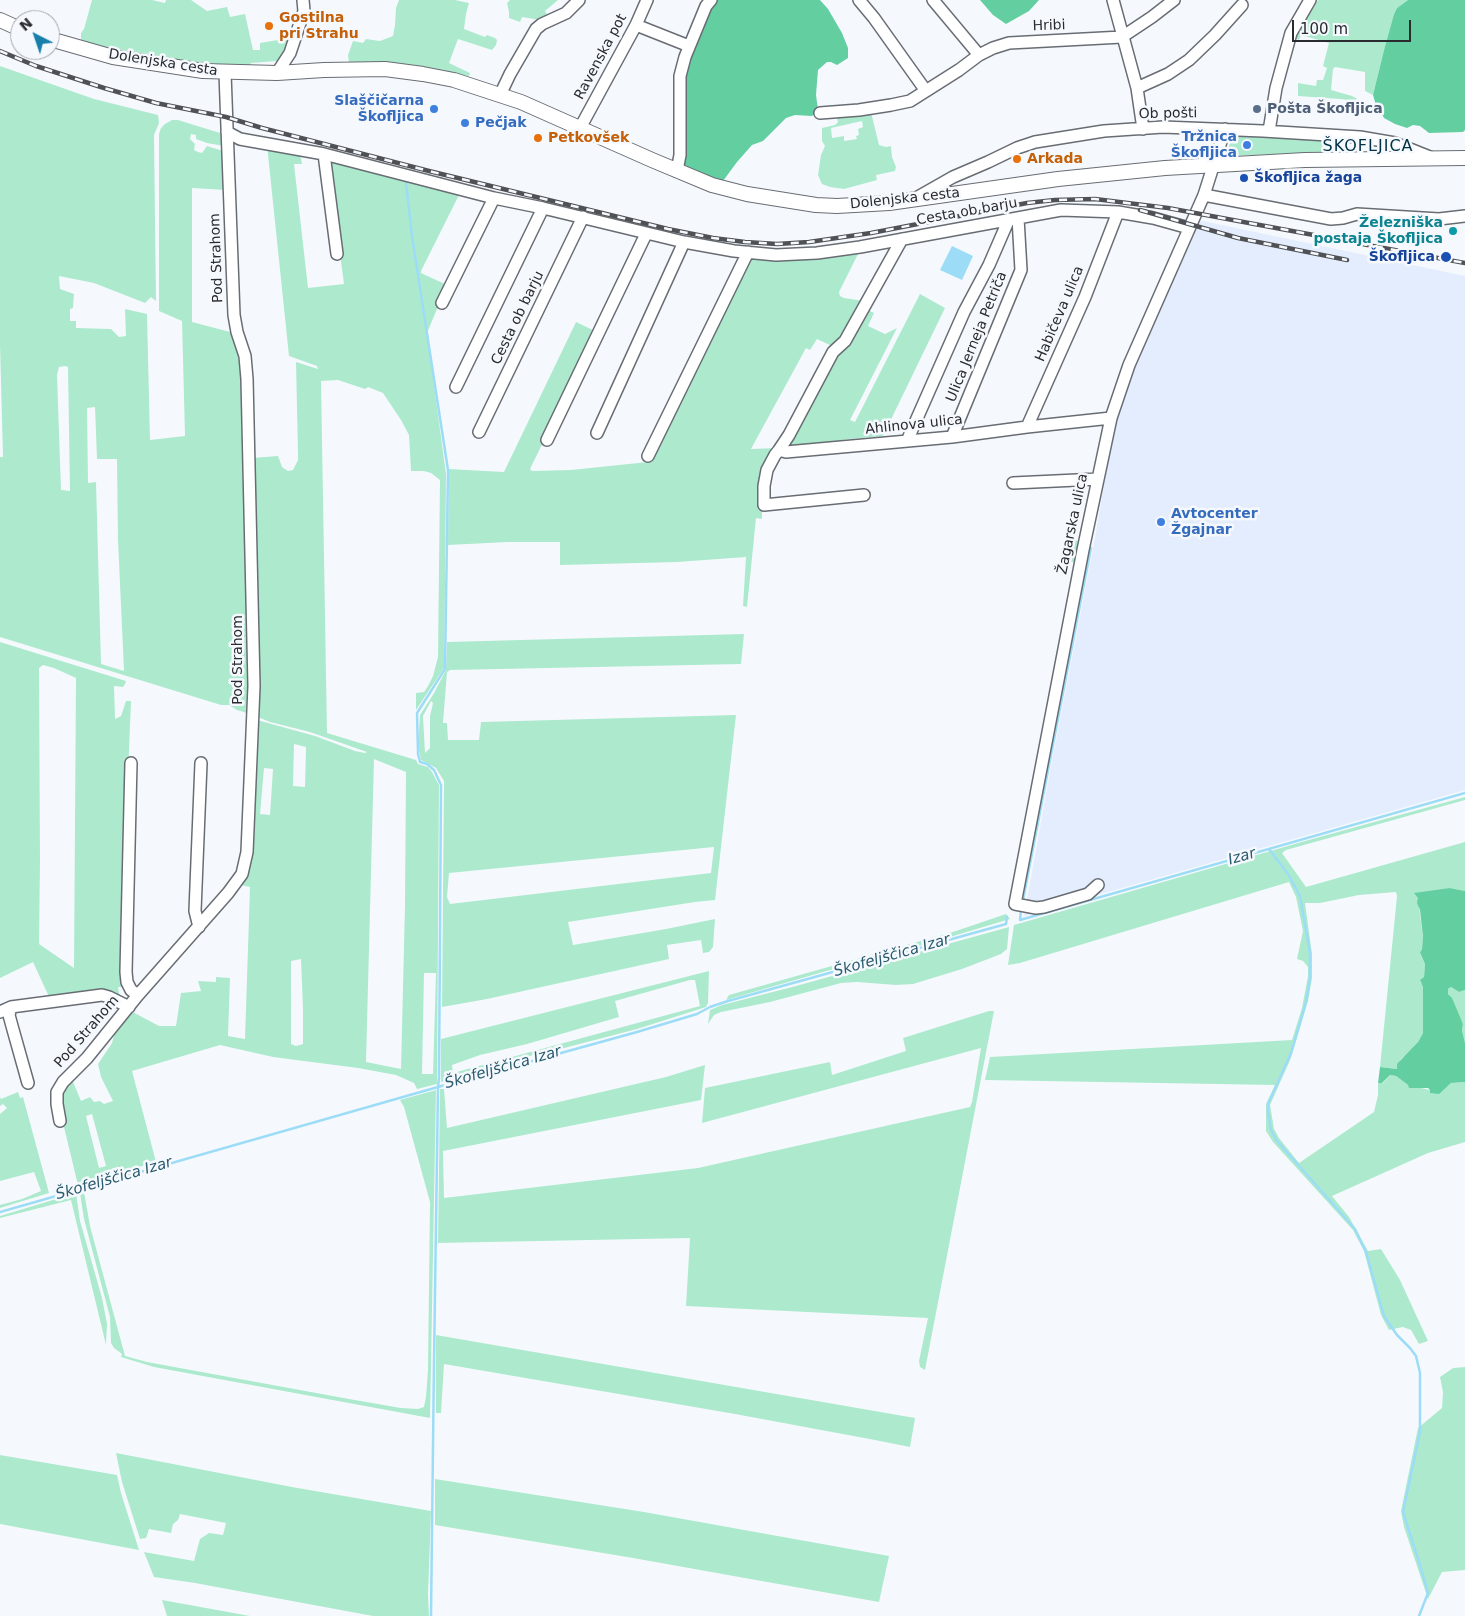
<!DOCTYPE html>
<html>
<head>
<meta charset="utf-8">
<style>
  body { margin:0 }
  #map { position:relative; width:1465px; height:1616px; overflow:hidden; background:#f5f9fe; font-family:"DejaVu Sans",sans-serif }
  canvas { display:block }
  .north { position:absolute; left:10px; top:10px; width:50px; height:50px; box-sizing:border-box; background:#f5f9fe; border:1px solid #a3a7ab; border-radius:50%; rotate:319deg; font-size:14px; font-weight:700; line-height:20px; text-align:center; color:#292b2e }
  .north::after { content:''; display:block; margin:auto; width:18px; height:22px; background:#177fa9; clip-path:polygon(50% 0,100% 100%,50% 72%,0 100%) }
  .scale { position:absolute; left:1292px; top:20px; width:119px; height:22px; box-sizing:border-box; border:2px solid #292b2e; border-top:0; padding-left:6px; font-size:15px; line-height:18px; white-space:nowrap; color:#292b2e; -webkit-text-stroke:4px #f5f9fe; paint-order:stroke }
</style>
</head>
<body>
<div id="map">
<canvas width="1465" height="1616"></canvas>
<div class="north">N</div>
<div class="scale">100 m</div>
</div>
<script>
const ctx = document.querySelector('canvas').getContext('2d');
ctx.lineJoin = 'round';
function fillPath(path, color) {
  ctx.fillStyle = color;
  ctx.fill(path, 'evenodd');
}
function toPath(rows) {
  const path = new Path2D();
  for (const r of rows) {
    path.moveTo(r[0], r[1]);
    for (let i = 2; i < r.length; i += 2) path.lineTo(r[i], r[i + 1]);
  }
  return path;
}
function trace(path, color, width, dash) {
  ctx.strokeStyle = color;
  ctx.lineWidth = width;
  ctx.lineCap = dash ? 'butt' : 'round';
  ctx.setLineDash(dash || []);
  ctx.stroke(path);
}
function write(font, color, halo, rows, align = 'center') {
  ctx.font = font + ' "DejaVu Sans",sans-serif';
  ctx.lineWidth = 5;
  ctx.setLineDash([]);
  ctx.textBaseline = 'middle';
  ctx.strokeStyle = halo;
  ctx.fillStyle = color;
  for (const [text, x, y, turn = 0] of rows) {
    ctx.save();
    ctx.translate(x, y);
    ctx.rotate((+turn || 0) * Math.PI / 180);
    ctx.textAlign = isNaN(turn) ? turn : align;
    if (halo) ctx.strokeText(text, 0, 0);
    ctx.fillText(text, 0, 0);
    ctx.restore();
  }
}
fillPath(toPath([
  [1198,220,1465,276,1465,790,1024,916,1052,761,1093,549,1116,417,1127,381]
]), '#e4edfd');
fillPath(toPath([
  [92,0,152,0,165,3,166,0,191,0,207,11,227,7,230,17,245,14,253,50,260,50,260,43,290,38,281,59,277,61,251,63,250,65,223,66,197,64,140,56,92,45,81,41,81,33,84,29],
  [399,0,455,0,469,3,466,14,464,29,485,37,487,35,495,38,497,40,496,45,492,50,458,39,449,63,470,73,469,76,412,65,371,62,349,63,348,55,353,41,363,43,366,39,380,41,393,36,395,25,396,8],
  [510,0,558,0,545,11,549,18,540,20,522,17,520,22,509,18,509,12,507,3],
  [1318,0,1408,0,1397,8,1394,14,1384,50,1373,95,1365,91,1365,72,1335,67,1333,69,1331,90,1352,96,1356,98,1357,101,1340,99,1298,96,1298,83,1316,86,1317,80,1323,80,1327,68,1323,66,1329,43,1301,35,1299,40,1294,38,1297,31,1301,29],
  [0,66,94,99,158,115,159,123,154,135,156,301,151,297,145,303,94,283,59,276,60,289,74,294,73,308,70,309,70,321,76,321,76,328,111,329,119,337,126,336,125,309,147,314,150,440,185,436,182,321,159,311,159,134,161,128,165,124,172,120,178,120,220,133,223,136,224,146,207,143,196,139,196,135,191,134,190,139,195,144,194,150,198,152,202,153,207,146,223,151,226,190,192,188,192,322,234,333,243,362,250,712,247,713,237,710,229,705,221,705,0,637,0,457,3,457,0,345],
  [65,366,68,367,70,491,61,490,57,375,59,367],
  [95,407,97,459,117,459,118,540,124,671,101,664,96,482,88,483,87,408],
  [871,112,879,145,886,147,891,146,892,157,896,167,895,171,876,175,877,180,844,189,830,187,822,184,818,175,821,155,825,146,822,141,822,128,835,125,838,122,836,115],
  [862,121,863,127,858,129,859,135,856,136,857,139,844,141,844,136,832,138,831,128],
  [1236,135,1323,139,1324,152,1230,156,1227,152,1232,137],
  [267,145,300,152,302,164,294,164,308,288,344,284,328,163,329,160,461,191,421,271,421,273,447,285,427,333,446,474,445,587,444,668,416,710,416,693,424,692,428,686,433,676,438,657,440,480,431,473,424,471,411,471,409,435,401,420,383,393,368,387,365,389,338,380,321,381,327,733,416,760,418,764,428,767,432,772,439,785,437,1084,417,1089,414,1083,396,1075,358,1068,273,1057,220,1045,132,1071,156,1162,78,1185,62,1119,62,1086,71,1077,81,1101,90,1097,94,1102,100,1101,104,1104,113,1101,101,1077,98,1064,112,1043,115,1032,129,1010,159,1026,176,1026,181,993,201,991,198,981,216,982,216,977,230,978,228,1036,245,1039,250,887,240,885,257,720,315,736,355,751,365,753,367,752,310,732,270,722,258,717,256,714,252,458,278,456,282,467,288,471,293,470,298,460,298,455,296,362,318,369,317,366,289,356],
  [294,744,306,747,305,787,293,786],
  [374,759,406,772,405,905,401,1069,366,1062],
  [264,768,273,769,270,815,260,814],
  [301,959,303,1009,303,1044,296,1046,291,1044,291,961],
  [424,973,436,973,433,1074,422,1074],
  [92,1114,106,1166,99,1168,86,1116],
  [860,250,839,292,840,296,844,298,864,301,842,340,832,346,817,339,810,350,806,348,751,449,777,448,762,495,762,519,756,518,747,607,743,606,746,557,677,562,560,565,560,542,508,542,448,545,449,469,504,472,576,322,597,332,530,469,532,471,571,470,648,462,751,257],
  [920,294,945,308,883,436,849,439,791,449,786,445,840,348,866,309,874,313,868,326,885,334,897,328,850,420,855,422],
  [1074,540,1078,541,1074,562,1065,562,1067,541],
  [744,634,741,664,450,670,447,672,443,723,447,723,448,740,479,740,481,722,736,715,715,900,695,902,568,922,573,945,666,929,715,919,713,947,709,952,703,953,701,940,667,945,669,959,487,999,442,1007,444,781,436,768,421,760,418,746,420,715,434,693,446,670,447,642],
  [431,701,433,703,430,716,430,748,425,753,423,716],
  [714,847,711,873,450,904,447,897,449,873],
  [0,642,126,681,125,684,123,687,114,686,115,719,121,716,126,701,131,701,128,775,124,987,118,987,120,999,50,999,33,962,0,978],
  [43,665,54,668,76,678,74,968,39,944,40,861,39,668],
  [1465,797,1465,800,1286,850,1282,853,1306,887,1465,842,1465,891,1450,888,1418,898,1423,938,1422,949,1420,954,1425,964,1424,977,1420,981,1423,986,1424,1025,1423,1033,1418,1042,1407,1055,1401,1059,1397,1069,1380,1067,1397,896,1396,892,1359,895,1320,903,1305,903,1312,954,1312,978,1308,1001,1291,1058,1270,1105,1274,1129,1279,1138,1299,1163,1374,1112,1378,1095,1378,1083,1383,1083,1390,1075,1396,1076,1408,1085,1430,1090,1446,1087,1451,1083,1465,1082,1465,1142,1428,1153,1332,1196,1349,1217,1368,1251,1381,1249,1400,1280,1428,1341,1419,1344,1411,1330,1403,1327,1389,1330,1381,1315,1364,1251,1353,1230,1273,1142,1266,1131,1266,1104,1275,1085,985,1080,990,1057,1292,1040,1302,1008,1308,976,1308,967,1303,961,1297,959,1303,931,1296,897,1289,882,1020,963,1008,965,1014,925,1305,841],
  [1006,914,1010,919,930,943,823,972,726,1000,729,995,956,931],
  [1009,927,1007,949,1001,954,962,969,913,984,896,985,857,982,841,983,770,1002,721,1012,714,1015,708,1024,710,1010,722,1005,796,986],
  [709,971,708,1003,706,1007,703,1008,637,1029,545,1053,536,1054,483,1071,441,1082,441,1039],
  [690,980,695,980,700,1006,453,1073,452,1065,480,1055,527,1044,619,1017,615,1001],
  [1451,987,1459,992,1465,990,1465,1043,1462,1030,1463,1024,1448,994,1448,989],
  [989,1011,994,1011,925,1370,920,1367,919,1361,928,1318,686,1306,690,1238,438,1243,440,1089,444,1089,447,1128,666,1077,705,1065,701,1100,443,1151,444,1198,698,1168,970,1107,972,1102,981,1048,702,1123,705,1088,830,1062,832,1075,906,1051,903,1038],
  [436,1090,430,1418,154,1367,121,1357,122,1354,114,1348,111,1343,110,1317,84,1219,80,1193,84,1192,90,1226,125,1356,147,1362,349,1399,401,1408,418,1409,424,1407,426,1397,428,1370,430,1202,404,1107,400,1100],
  [18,1092,20,1098,23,1097,49,1193,0,1208,0,1205,22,1199,41,1191,34,1172,0,1181,0,1114,7,1108,3,1104,0,1106,0,1097,1,1099],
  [76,1193,80,1221,102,1298,107,1324,106,1345,71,1200,0,1218,0,1216],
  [436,1335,915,1418,910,1447,875,1440,735,1414,444,1364,441,1413,436,1413],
  [1465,1367,1465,1570,1442,1572,1428,1599,1404,1527,1401,1511,1418,1428,1442,1408,1443,1392,1440,1377,1453,1368],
  [116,1453,292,1487,431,1511,428,1595,429,1616,373,1616,195,1583,154,1577,144,1552,194,1561,200,1539,209,1533,223,1535,226,1523,180,1514,178,1520,173,1524,171,1533,149,1529,146,1538,140,1539,122,1482],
  [0,1455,117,1475,121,1493,139,1550,0,1524],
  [435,1479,644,1512,889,1556,879,1602,633,1558,435,1525],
  [162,1600,250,1616,167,1616]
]), '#adeacd');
fillPath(toPath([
  [713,0,820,0,828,9,842,33,848,48,848,58,837,65,831,62,827,62,818,70,816,95,818,110,812,116,795,115,786,118,763,141,752,145,737,162,723,181,697,172,685,166,681,140,681,73],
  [980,0,1039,0,1029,11,1006,24,993,15],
  [1408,0,1465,0,1465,130,1463,132,1429,133,1420,126,1413,125,1407,128,1395,124,1384,118,1375,102,1373,95,1384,50,1394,14,1397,8],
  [1450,888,1465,891,1465,990,1459,992,1451,987,1448,989,1448,994,1452,998,1463,1024,1462,1030,1465,1043,1465,1082,1451,1083,1439,1094,1430,1093,1430,1090,1428,1088,1409,1088,1408,1085,1396,1076,1390,1075,1382,1083,1378,1083,1380,1067,1397,1069,1397,1064,1418,1042,1423,1033,1423,987,1420,980,1424,977,1425,964,1420,953,1422,949,1423,937,1420,910,1417,903,1418,898,1414,893]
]), '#63cfa1');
fillPath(toPath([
  [952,246,973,256,962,280,940,270]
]), '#9ddcf6');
trace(toPath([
  [406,183,412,236,448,470,445,669,417,713,418,754,420,762,427,764,434,770,441,785,439,1078,438,1087,434,1361,431,1616],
  [1269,849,1288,874,1300,896,1310,953,1310,979,1306,1002,1291,1053,1268,1104,1268,1112,1271,1130,1277,1141,1355,1229,1366,1252,1384,1316,1397,1335,1410,1348,1416,1356,1420,1373,1420,1432,1403,1512,1420,1565,1428,1593,1419,1616],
  [1023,900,1091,548],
  [1021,909,1020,920,1465,793],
  [0,1212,438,1087,637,1032,697,1014,710,1007,728,1001,1006,924,1007,917]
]), '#9ddcf6', 2.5);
const minor = toPath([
  [859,0,874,18,926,91],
  [933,0,979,55],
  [1113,0,1137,88,1143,129],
  [636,25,689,46],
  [277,73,290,53,304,11,303,0],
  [1137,88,1168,74,1189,60,1215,35,1242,5],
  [500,95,510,74,536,29,542,24,566,13,579,0],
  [820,113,859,110,891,105,910,101,959,70,979,55,993,48,1009,43,1122,37,1152,17,1174,0],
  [580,128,636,25,647,0],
  [1269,131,1276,88,1291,33,1310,0],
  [227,132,240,139,324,154,494,198,543,208,684,242,734,251,776,255,817,253,860,247,1061,210,1118,212,1153,218,1189,228],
  [324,154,337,254],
  [677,171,680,155,680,76,685,57,706,6,711,0],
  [1204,195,1331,219,1343,218,1357,214,1439,219,1465,216],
  [916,198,953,177,988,162,1017,148,1035,142,1104,131,1163,127,1263,131,1360,137,1395,143,1430,157],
  [442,303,494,198],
  [456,387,543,208],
  [1027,427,1085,297,1118,212],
  [479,432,583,217],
  [597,433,684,242],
  [952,437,1021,270,1018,218],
  [547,440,646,234],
  [907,441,964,312,989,265,1009,219],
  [779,450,789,435,833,352,845,341,902,239],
  [648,456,748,252],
  [1013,483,1098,479],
  [864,495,764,505,764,486,767,470,775,455,779,450,786,452,952,437,1027,427,1111,418],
  [131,763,126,972,127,982,131,990,138,995],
  [1098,885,1088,894,1044,907,1036,908,1015,904,1083,550,1111,418,1129,365,1204,195,1225,129],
  [199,927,195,911,201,763],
  [11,1007,9,1015,12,1026,28,1083],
  [0,1012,11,1007,102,995,109,997,129,1007],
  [60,1121,57,1104,57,1092,63,1082,87,1058,138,995,228,893,242,874,247,852,254,686,247,379,245,356,237,332,234,315,225,73]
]);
const major = toPath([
  [0,20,20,29],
  [50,39,113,57,203,71,277,73,324,70,385,69,423,74,454,80,521,102,652,160,712,185,747,194,816,205,837,206,889,203,1058,179,1165,168,1305,160,1465,158]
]);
trace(minor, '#686d74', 14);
trace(major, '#686d74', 16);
trace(minor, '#fff', 11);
trace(major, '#fff', 14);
const rail = toPath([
  [0,51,36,66,104,88,156,103,226,117,262,128,429,171,668,229,713,238,745,242,777,244,809,242,871,233,1027,203,1055,200,1095,199,1168,208,1465,263],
  [1140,210,1238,238,1347,260]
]);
trace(rail, '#4f5155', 4.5);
trace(rail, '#f5f9fe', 2.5, [8]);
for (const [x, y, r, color] of [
  [269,26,5,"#e8710a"],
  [434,109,5,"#3f7fe0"],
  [1257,109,5,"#5c6f8a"],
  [465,123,5,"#3f7fe0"],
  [538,138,5,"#e8710a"],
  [1247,145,5,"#3f7fe0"],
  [1017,159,5,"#e8710a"],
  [1244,178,5,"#1a4fb4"],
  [1453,231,5,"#0f9aa8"],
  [1446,257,6,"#1a4fb4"],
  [1161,522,5,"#3f7fe0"]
]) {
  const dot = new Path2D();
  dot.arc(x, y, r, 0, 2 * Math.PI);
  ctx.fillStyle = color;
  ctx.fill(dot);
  trace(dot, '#f5f9fe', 2);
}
write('bold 14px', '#c56008', '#f5f9fe', [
  ["Gostilna",279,18],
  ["pri Strahu",279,34],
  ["Petkovšek",548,138],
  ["Arkada",1027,159]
], 'left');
write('14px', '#292b2e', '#f5f9fe', [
  ["Hribi",1049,26,-2],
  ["Ravenska pot",601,57,-62],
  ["Dolenjska cesta",163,63,9],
  ["Ob pošti",1168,114,-1],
  ["Dolenjska cesta",905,199,-6],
  ["Cesta ob barju",967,212,-10],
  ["Pod Strahom",217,258,-92],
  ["Habičeva ulica",1060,314,-67],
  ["Cesta ob barju",518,318,-64],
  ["Ulica Jerneja Petriča",977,337,-68],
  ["Ahlinova ulica",914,425,-6],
  ["Žagarska ulica",1073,524,-78],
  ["Pod Strahom",238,660,-90],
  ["Pod Strahom",87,1032,-49]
]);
write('bold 14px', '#366cbe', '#f5f9fe', [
  ["Slaščičarna",424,101],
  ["Škofljica",424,117],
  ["Pečjak",475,123,"left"],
  ["Tržnica",1237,137],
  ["Škofljica",1237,153],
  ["Avtocenter",1171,514,"left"],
  ["Žgajnar",1171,530,"left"]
], 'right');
write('bold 14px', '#4e5e75', '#f5f9fe', [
  ["Pošta Škofljica",1267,109]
], 'left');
write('bold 14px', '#164399', '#f5f9fe', [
  ["Škofljica žaga",1254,178],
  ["Škofljica",1435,257,"right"]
], 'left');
write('bold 14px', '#0d838f', '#f5f9fe', [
  ["Železniška",1443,223],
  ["postaja Škofljica",1443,239]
], 'right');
write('italic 15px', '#295a6d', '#f5f9fe', [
  ["Izar",1242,857,-16],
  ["Škofeljščica Izar",892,956,-16],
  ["Škofeljščica Izar",503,1068,-16],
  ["Škofeljščica Izar",114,1179,-16]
]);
ctx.letterSpacing = '1px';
write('16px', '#003043', '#f5f9fe', [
  ["ŠKOFLJICA",1368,147]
]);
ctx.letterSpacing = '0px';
</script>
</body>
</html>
